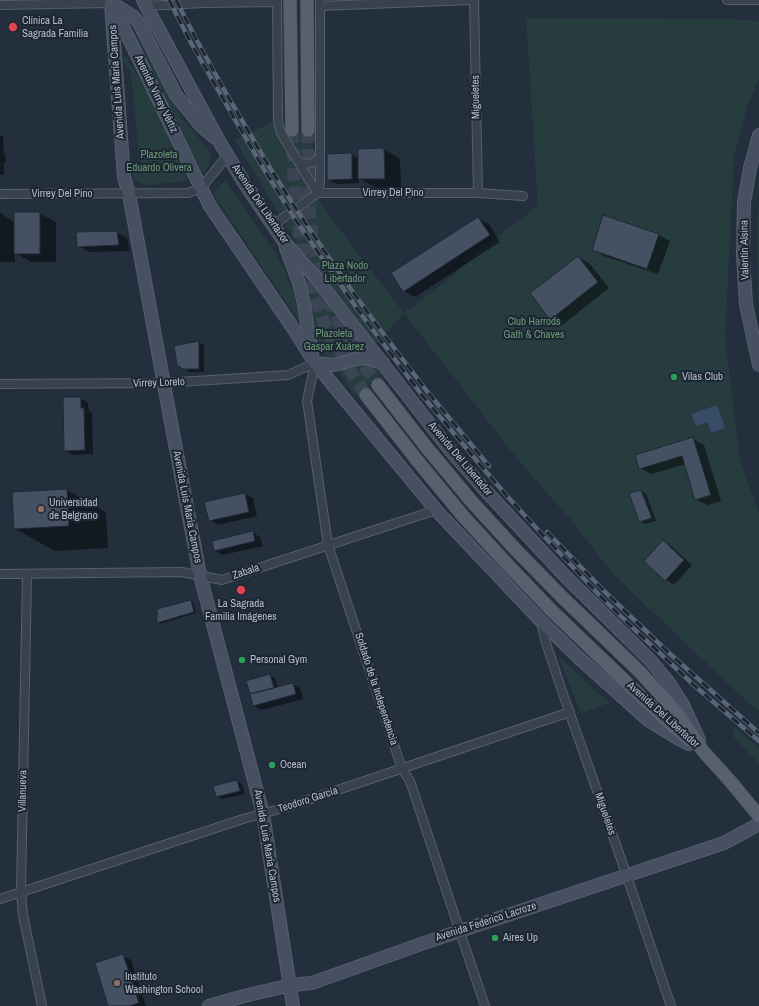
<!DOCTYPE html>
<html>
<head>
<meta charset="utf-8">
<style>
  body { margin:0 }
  canvas { display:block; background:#242f3e }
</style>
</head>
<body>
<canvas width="759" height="1006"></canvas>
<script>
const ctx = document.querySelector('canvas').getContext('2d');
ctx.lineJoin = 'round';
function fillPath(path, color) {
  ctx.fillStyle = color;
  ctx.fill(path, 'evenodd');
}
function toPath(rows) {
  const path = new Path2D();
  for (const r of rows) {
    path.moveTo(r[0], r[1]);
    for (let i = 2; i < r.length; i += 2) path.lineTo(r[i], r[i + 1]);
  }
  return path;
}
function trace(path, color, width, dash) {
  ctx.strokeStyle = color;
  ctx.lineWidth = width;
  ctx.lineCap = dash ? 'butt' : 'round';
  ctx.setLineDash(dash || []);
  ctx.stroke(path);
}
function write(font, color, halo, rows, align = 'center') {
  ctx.font = font + ' "Archivo Narrow",sans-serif';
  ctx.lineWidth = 4;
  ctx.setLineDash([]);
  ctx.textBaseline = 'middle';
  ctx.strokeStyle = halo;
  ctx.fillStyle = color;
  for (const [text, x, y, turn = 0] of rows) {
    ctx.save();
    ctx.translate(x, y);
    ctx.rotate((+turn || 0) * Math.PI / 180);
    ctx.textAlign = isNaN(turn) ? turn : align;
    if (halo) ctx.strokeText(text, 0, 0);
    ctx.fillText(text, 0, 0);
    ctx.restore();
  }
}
fillPath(toPath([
  [526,18,731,19,759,21,759,77,747,108,734,155,725,337,740,460,759,514,759,711,739,694,615,576,571,520,519,461,404,313,376,343,332,289,294,239,235,140,273,122,276,129,327,213,404,313,448,280,485,246,538,206],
  [127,24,133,30,182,118,208,149,210,156,210,160,208,167,204,172,201,171],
  [124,57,127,58,153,103,188,178,186,181,147,185,139,182,133,178,131,162,140,166,131,72,123,62],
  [313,131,313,152,310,156,306,156,301,155,294,147,284,132],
  [225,181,272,248,284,268,294,295,300,322,213,194],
  [759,206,759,302,757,227],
  [305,274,361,348,360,350,356,350,332,359,327,359,319,347,317,342,312,307],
  [357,364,368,366,377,369,382,374,354,395,337,369],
  [559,657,609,703,581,713],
  [734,727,759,748,759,764,732,735]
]), '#263c3f');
fillPath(toPath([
  [717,405,725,428,711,433,708,422,696,426,691,414]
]), '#394c67');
fillPath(toPath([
  [0,135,3,136,4,153,5,154,6,162,4,162,4,175,0,175],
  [384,149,400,159,401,187,376,188,359,178,359,183,336,184,328,179,351,154,359,159],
  [0,213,15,222,39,213,56,222,56,262,31,262,15,253,15,262,0,262],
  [478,218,489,224,500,242,415,297,404,291],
  [116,232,127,238,130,251,89,252,78,246],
  [659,235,670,241,658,274,604,256,593,249],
  [578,257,589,263,609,288,562,325,551,319],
  [198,342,204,345,204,372,189,372,184,368],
  [80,398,88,403,89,411,92,413,93,454,73,455,65,450],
  [693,439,704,445,721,501,707,505,696,499,686,464,651,474,640,468],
  [67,490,106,512,108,548,55,551,15,529],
  [641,491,646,494,656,521,645,524,640,521],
  [245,494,253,498,257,516,218,525,210,520],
  [252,532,260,537,263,546,223,555,215,551,213,542],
  [663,542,671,546,692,565,674,585,666,580,645,561],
  [191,601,193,602,196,613,160,624,158,622],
  [270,675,275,678,278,688,292,684,300,688,303,699,262,710,254,706],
  [237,781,242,784,245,794,222,799,217,796],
  [123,956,131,960,146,1006,109,1006]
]), '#0007');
const building = toPath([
  [384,148,385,179,358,179,358,149,384,148],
  [352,153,352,179,327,180,327,154,352,153],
  [14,212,40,212,40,254,14,254,14,212],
  [603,215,659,234,647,269,592,250,603,215],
  [478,217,490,235,403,292,391,273,478,217],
  [117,231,119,245,77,247,76,232,117,231],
  [578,256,598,282,550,320,530,293,578,256],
  [199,341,199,369,183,369,177,365,174,346,199,341],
  [63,397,81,397,81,408,84,408,85,450,64,451,63,397],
  [693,437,711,495,695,500,682,456,639,469,635,455,693,437],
  [67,489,69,526,14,529,12,492,67,489],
  [641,490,652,518,639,522,629,493,641,490],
  [245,493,249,512,209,521,204,502,245,493],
  [253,531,255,541,214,551,212,541,253,531],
  [663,540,684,560,665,581,644,561,663,540],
  [191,600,194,612,157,623,157,609,191,600],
  [270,674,274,688,250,694,246,681,270,674],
  [293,683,296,694,253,706,250,694,293,683],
  [237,780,240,791,216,797,213,786,237,780],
  [123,954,139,1003,129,1006,108,1006,95,963,123,954]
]);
fillPath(building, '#455162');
trace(building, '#1f2835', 1);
trace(toPath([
  [292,130,294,179,299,227,301,248,307,272,314,296,325,325,349,369,366,395],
  [308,130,309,209,313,250,326,295,338,320,357,356,378,385]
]), '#3a4453', 13, [13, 6]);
const street = toPath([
  [277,0,278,122,281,133,311,183,318,193],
  [474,0,478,193],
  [727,0,759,0],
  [0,5,111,3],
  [146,6,204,3,277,2],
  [320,6,471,0],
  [298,161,305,164,312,163,314,162,320,157],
  [318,193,320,182,320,0],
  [0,194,188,193,201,188,228,155],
  [273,225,318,193,478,193,523,196],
  [315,363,307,401,328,545,402,769,410,781,465,947,485,1006],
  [0,384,164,383,288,375,315,363],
  [0,574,182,572,222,580,436,510],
  [27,574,21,892,23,915,42,1006],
  [541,622,546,643,563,694,621,859,671,1006],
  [0,899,243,819,290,806,570,712]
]);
const secondary = toPath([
  [143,0,219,141,243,181,285,243,317,279,449,449,485,490,564,575,650,660,669,683,682,703,699,740],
  [111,3,124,177,129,194,170,417,200,575,263,814,293,1006],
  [111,3,128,13,135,18,139,23,176,95,200,125,214,137],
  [114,8,201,188,210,206,293,328,315,363,436,510,541,621,578,657,648,720,679,739,689,744],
  [759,135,750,168,746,191,744,202,743,256,746,304,759,365],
  [286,248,299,283,304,304,309,337,313,352],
  [315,363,334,365,356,359,365,358,383,363],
  [209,1006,244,996,291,985,312,983,424,943,724,843,759,824]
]);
const primary = toPath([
  [290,0,292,130],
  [307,0,308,130],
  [378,385,427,448,472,502,516,550,562,597,639,671,661,695,677,713,703,751,731,782,759,816],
  [366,395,416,459,463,516,508,565,551,610,626,682,667,721,691,741]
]);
trace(street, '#565f6c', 10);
trace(secondary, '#565f6c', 14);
trace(primary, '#414a57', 14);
trace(street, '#38414e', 8);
trace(secondary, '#465061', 12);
trace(primary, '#56606e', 13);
const rail = toPath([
  [169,0,190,41,238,125,265,171,295,219,358,310,421,394,482,467,507,496,540,532,602,598,633,628,697,688,759,741],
  [176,0,195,37,223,88,270,168,300,215,345,281,382,332,426,390,489,466],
  [547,532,606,593,669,653,759,733]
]);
trace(rail, '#5a6575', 4.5);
trace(rail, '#1d2633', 3, [9]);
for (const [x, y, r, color] of [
  [13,27,5,"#e0444e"],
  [674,377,4,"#2e9e5b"],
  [41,509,4,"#8d6e63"],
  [241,590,5,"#e0444e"],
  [242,660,4,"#2e9e5b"],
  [272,765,4,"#2e9e5b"],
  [495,938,4,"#2e9e5b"],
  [117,983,4,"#8d6e63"]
]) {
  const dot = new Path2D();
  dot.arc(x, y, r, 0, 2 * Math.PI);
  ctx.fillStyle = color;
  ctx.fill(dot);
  trace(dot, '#1d2633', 1.5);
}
write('11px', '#b4bcc9', '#1d2633', [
  ["Clínica La",22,21],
  ["Sagrada Familia",22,34],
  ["Vilas Club",682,377],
  ["Universidad",49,503],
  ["de Belgrano",49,516],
  ["La Sagrada",241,604,"center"],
  ["Familia Imágenes",241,617,"center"],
  ["Personal Gym",250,660],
  ["Ocean",280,765],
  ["Aires Up",503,938],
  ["Instituto",125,977],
  ["Washington School",125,990]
], 'left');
write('11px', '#b4bcc9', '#1d2633', [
  ["Avenida Luis María Campos",117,82,-94],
  ["Avenida Virrey Vértiz",156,94,64],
  ["Migueletes",476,97,-91],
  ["Virrey Del Pino",393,193],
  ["Virrey Del Pino",62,194],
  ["Avenida Del Libertador",260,204,56],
  ["Valentín Alsina",745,250,-91],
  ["Virrey Loreto",159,383,-2],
  ["Avenida Del Libertador",460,459,50],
  ["Avenida Luis María Campos",187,507,79],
  ["Zabala",246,572,-18],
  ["Soldado de la Independencia",376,689,72],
  ["Avenida Del Libertador",663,715,42],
  ["Villanueva",23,791,-89],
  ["Teodoro García",308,800,-18],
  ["Migueletes",605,814,71],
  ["Avenida Luis María Campos",267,846,80],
  ["Avenida Federico Lacroze",486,922,-18]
]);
write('11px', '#6b9a76', '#1d2633', [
  ["Plazoleta",159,155],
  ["Eduardo Olivera",159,168],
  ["Plaza Nodo",345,266],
  ["Libertador",345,279],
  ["Club Harrods",534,322],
  ["Gath & Chaves",534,335],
  ["Plazoleta",334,334],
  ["Gaspar Xuárez",334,347]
]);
</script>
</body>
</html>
